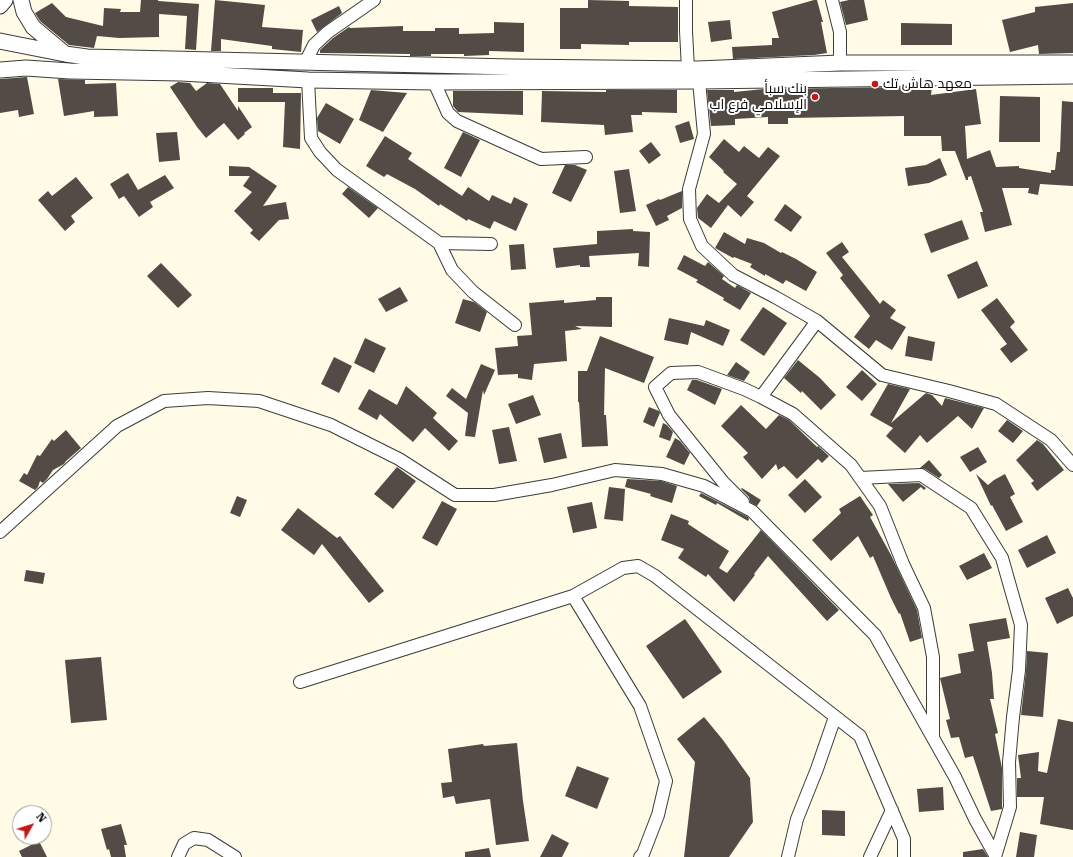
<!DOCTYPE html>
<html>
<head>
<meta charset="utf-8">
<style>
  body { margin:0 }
  #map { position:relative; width:1073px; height:857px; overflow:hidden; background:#fffbe6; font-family:"Roboto Serif",serif }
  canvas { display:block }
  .north { position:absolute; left:12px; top:805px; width:40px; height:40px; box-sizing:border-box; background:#fff; border:1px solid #9d9d9d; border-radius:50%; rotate:51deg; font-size:11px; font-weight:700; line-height:16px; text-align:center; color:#090909 }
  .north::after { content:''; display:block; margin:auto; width:14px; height:18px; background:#c51617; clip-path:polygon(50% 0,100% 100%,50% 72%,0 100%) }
</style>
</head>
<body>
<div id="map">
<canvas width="1073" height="857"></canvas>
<div class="north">N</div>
</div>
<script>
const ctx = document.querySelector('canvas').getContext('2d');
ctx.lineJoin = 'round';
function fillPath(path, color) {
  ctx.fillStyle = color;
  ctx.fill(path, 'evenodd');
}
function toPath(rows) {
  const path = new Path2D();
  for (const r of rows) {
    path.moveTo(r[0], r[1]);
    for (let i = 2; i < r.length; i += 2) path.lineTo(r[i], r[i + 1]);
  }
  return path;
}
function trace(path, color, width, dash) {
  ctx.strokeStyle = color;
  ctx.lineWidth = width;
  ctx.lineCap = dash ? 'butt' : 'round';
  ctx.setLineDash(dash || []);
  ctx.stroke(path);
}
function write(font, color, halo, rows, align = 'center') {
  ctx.font = font + ' "Roboto Serif",Cairo,serif';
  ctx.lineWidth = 4;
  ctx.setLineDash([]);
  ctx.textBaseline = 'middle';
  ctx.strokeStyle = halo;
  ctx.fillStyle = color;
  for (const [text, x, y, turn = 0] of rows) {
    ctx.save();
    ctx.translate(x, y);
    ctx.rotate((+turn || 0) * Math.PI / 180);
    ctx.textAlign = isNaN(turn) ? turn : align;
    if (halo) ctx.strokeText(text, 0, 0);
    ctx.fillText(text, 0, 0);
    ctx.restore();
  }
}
fillPath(toPath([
  [141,0,158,0,158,1,199,4,196,50,185,49,187,16,159,14,159,37,119,38,97,36,94,48,69,45,40,21,35,13,52,3,66,17,103,26,104,8,121,9,120,12,140,12],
  [215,0,265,5,262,27,303,30,301,52,272,49,272,46,221,39,221,51,211,51],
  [588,0,629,1,629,6,678,7,678,42,629,42,629,45,581,44,581,49,560,49,560,8,588,8],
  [814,0,817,0,823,22,821,22,827,53,814,55,733,59,732,47,772,45,772,38,779,38,772,12],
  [849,0,864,0,868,20,846,25,840,2],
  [1073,3,1073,53,1039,54,1038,45,1010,52,1002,20,1035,12,1035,7],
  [339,6,342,13,317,32,311,20],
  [730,20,732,39,711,42,708,22],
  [494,22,524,23,524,52,489,51,489,55,464,56,464,54,431,54,431,56,410,56,410,54,320,53,320,50,333,38,349,27,350,28,403,26,403,31,435,31,435,28,459,28,459,34,494,33],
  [901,23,952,24,952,45,901,45],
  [27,77,34,114,19,117,18,110,0,113,0,79],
  [58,79,85,80,85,84,116,83,118,116,94,117,94,111,64,116],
  [178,82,190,83,196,91,207,83,220,84,238,111,238,106,252,127,244,133,245,134,238,140,224,123,206,138,197,127,170,87],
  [903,87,932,87,931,95,976,89,981,124,965,126,967,159,990,150,996,167,1019,166,1019,168,1051,173,1051,170,1055,170,1057,152,1060,152,1062,101,1073,102,1073,186,1040,184,1038,195,1028,193,1029,188,1002,188,1012,225,985,232,980,212,983,212,971,176,968,177,968,180,966,180,955,151,942,151,941,136,904,136,904,116,788,118,788,124,768,124,768,117,735,119,735,125,711,126,707,90,734,90,734,92,764,89],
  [238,88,273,88,273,93,301,93,300,149,283,147,285,102,238,102],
  [371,90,407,93,383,132,359,120],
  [606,90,677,90,677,113,642,112,642,115,631,115,633,132,605,135,604,125,541,122,542,91,606,92],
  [453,91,523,91,523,115,458,112,453,106],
  [1000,96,1040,97,1040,142,999,142],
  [326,103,354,119,340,144,318,131,317,118],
  [689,121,694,139,680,143,675,126],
  [177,132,180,160,159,162,156,133],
  [463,132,480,140,461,177,444,168],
  [385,136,412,153,408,159,462,196,468,187,489,201,492,195,511,204,514,197,528,204,516,231,494,221,490,229,468,219,467,221,440,204,439,206,415,189,387,174,384,177,366,166],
  [724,139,739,152,744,146,759,158,768,147,780,156,747,196,754,202,741,217,728,205,711,228,698,218,697,208,707,194,719,203,737,184,723,172,724,171,709,157],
  [651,142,661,155,649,164,639,151],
  [940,158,947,175,929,183,908,186,905,168,926,165],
  [565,165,575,165,587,170,571,202,552,193],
  [229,166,249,167,277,186,263,206,286,202,289,219,279,220,259,241,250,233,253,230,234,211,252,192,243,186,250,176,229,176],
  [629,169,636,211,620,213,614,171],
  [128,173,138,190,165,175,174,188,150,202,153,207,139,217,124,196,119,199,110,184],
  [76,177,93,198,71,216,75,222,65,231,38,200,48,191,52,196],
  [348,187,378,208,369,218,342,194],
  [682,191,682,208,667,216,669,220,656,226,646,205,659,199,660,200],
  [785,204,802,217,791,232,774,220],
  [962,220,969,239,931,253,924,234],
  [633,229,633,231,650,232,649,267,638,266,639,253,589,256,590,267,580,267,580,265,556,268,553,248,597,244,597,231],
  [724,232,745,244,747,238,764,243,781,253,782,252,796,259,817,272,806,291,786,280,783,284,765,274,765,276,750,267,752,264,734,257,733,258,715,248],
  [842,242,849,252,842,257,880,304,883,300,896,310,890,318,906,327,892,350,876,340,869,349,854,337,870,316,840,278,843,275,826,253],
  [524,244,526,269,511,270,509,245],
  [684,255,705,266,708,262,724,276,722,279,735,288,737,285,751,293,740,310,723,300,724,298,696,282,698,280,677,269],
  [977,261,988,286,958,299,947,275],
  [161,263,192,295,178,308,147,276],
  [400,287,408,301,386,312,378,299],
  [596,297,612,297,612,327,575,326,582,329,565,331,567,361,534,364,532,380,518,378,518,374,498,375,495,348,518,346,517,336,532,335,529,303,564,300,564,303,596,300],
  [997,298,1015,322,1010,327,1028,350,1011,363,1000,349,1007,344,981,310],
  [463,299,474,302,487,312,480,332,455,323],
  [763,307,787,323,764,356,740,340],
  [669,318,704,326,706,320,730,330,723,346,691,332,688,345,664,340],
  [600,336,654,357,644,383,605,368,604,415,606,415,608,446,582,447,579,402,578,402,578,371,587,371],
  [908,336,935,342,932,361,905,356],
  [365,338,386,348,374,373,354,363],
  [334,357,352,366,339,393,321,384],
  [798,360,820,378,836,395,821,410,802,391,801,393,784,378],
  [736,362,750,372,744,381,727,375],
  [481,364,495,370,484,395,483,390,475,437,465,436,468,413,446,396,452,388,466,399],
  [862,370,877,384,862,401,846,387],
  [692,380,697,380,722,389,715,405,687,390],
  [888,384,910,389,891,423,926,393,932,395,942,406,945,398,984,408,972,429,958,416,927,443,920,435,905,453,886,436,893,428,870,415],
  [406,386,437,413,433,418,458,441,449,451,425,428,413,442,380,414,377,420,358,409,369,389,397,405],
  [533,395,541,415,516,424,508,404],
  [741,405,766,429,779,415,789,420,817,447,818,446,829,456,822,463,818,459,797,479,784,466,778,470,776,464,762,479,743,457,748,453,721,426],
  [649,407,659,411,660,413,654,427,643,422],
  [1007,420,1023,431,1013,443,998,431],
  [663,423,667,425,673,432,670,441,659,437],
  [509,427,517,461,499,464,492,430],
  [66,430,81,448,66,461,64,464,53,470,47,479,43,483,40,481,38,487,35,490,19,481,24,473,27,475,37,455,40,456,52,439,54,441],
  [561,433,567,458,544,463,538,438],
  [675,438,680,441,690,453,684,465,666,457],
  [1037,440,1043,444,1064,470,1037,491,1031,483,1034,481,1016,460],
  [978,447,987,462,970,472,960,457],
  [929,460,942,475,939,478,925,469,920,468],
  [397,467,416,481,393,509,374,494],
  [976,474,988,485,994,480,1005,474,1015,494,1010,497,1023,522,1006,531,992,505,991,506],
  [627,479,661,481,677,486,672,503,650,496,651,494,625,487],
  [805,479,822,497,805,513,788,495],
  [919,483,926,488,924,490,921,487,903,502,888,484],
  [609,487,625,489,623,521,604,519],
  [742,488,761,500,757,506,750,502,749,497,741,489],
  [701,493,748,517,749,519,748,521,717,503,716,505,699,496],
  [237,496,247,500,240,517,230,513],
  [860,496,873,515,870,517,891,555,917,610,922,638,910,642,900,613,899,614,891,598,873,556,870,558,858,536,831,561,812,540,841,513,839,509],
  [442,501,457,509,437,546,422,538],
  [592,502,597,528,573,533,567,507],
  [298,508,337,538,340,536,384,591,369,603,322,544,314,555,281,530],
  [671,514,689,521,688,524,729,551,719,568,727,573,761,530,839,610,827,621,768,556,754,574,755,575,734,602,708,574,706,577,678,558,684,549,661,540],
  [1047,535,1056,553,1027,568,1018,550],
  [984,553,992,568,967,580,959,566],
  [26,570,45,573,43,584,24,581],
  [1068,588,1073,598,1073,616,1057,624,1045,598],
  [1006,618,1010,638,987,642,992,673,994,699,990,699,998,733,995,734,1002,768,1002,809,991,811,973,756,965,758,959,737,951,738,946,720,950,719,940,678,961,673,958,654,974,651,969,624],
  [685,619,722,672,683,699,646,646],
  [1027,651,1048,653,1043,717,1021,715,1026,671],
  [101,657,107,720,71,723,65,660],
  [704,717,723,740,750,778,753,822,729,857,684,857,695,762,677,739],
  [1058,719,1073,722,1073,830,1040,824,1044,797,1017,797,1017,778,1021,778,1018,755,1039,752,1038,771,1047,773],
  [517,743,523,801,529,841,496,845,490,799,456,804,454,796,443,798,441,783,452,782,448,749,483,744,484,746],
  [577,766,609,778,597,809,565,796],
  [943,787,944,810,919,812,917,789],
  [822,810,845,811,845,836,822,835],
  [121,824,127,845,124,845,126,857,111,857,109,849,107,850,101,829],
  [1020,832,1037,835,1034,857,1016,857],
  [552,834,569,843,562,857,540,857],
  [39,841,47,857,22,857,19,851],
  [489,848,491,857,465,857,465,852],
  [983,849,988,857,963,857,963,852]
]), '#534b45');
const minor = toPath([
  [686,0,686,31,688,69],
  [832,0,840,32,840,63],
  [305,63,314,45,328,32,374,0],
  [308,80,311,138,320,152,337,170,439,243,452,270,473,292,515,325],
  [699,81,704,134,689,189,690,219,702,246,733,275,775,297,817,321,882,375,949,391,996,404,1051,440,1073,465],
  [434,82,448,113,457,121,541,159,586,157],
  [439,243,491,244],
  [761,397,817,321],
  [860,478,921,475,971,508,1002,558,1021,625,1019,670,1013,717,1009,762,1010,807,995,857],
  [743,502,723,482,669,415,655,387,671,373,698,372,744,389,761,397,793,414,851,465,880,506,903,564,924,608,933,657,933,737],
  [0,532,117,426,164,401,208,398,259,401,331,425,399,459,455,495,494,495,552,485,615,470,662,474,704,486,752,511,875,635,955,777,975,819,995,855],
  [573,596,640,706,666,781,658,815,643,854,640,857],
  [300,682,573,596,623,568,638,566,655,576,860,736,904,839,904,857],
  [178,857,184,844,194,838,208,840,235,857],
  [788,857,797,819,817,769,835,717],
  [870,857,892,810]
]);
const tertiary = toPath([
  [21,0,24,12,33,27,64,53],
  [0,6,5,0],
  [0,41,65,54,87,57,511,67,698,69,840,63,1073,63],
  [0,70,26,68,70,71,181,73,308,80,434,82,699,81,1073,76]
]);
trace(minor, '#3c3c3c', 14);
trace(tertiary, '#3c3c3c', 17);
trace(minor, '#fff', 12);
trace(tertiary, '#fff', 15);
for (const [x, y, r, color] of [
  [875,84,4,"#c51617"],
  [815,97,4,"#c51617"]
]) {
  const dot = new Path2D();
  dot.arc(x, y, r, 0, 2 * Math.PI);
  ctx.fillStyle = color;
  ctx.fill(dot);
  trace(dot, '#fff', 1.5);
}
write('14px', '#090909', '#fff', [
  ["معهد هاش تك",883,84],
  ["بنك سبأ",807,89,"right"],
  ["الإسلامي فرع اب",807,105,"right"]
], 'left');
</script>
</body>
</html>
